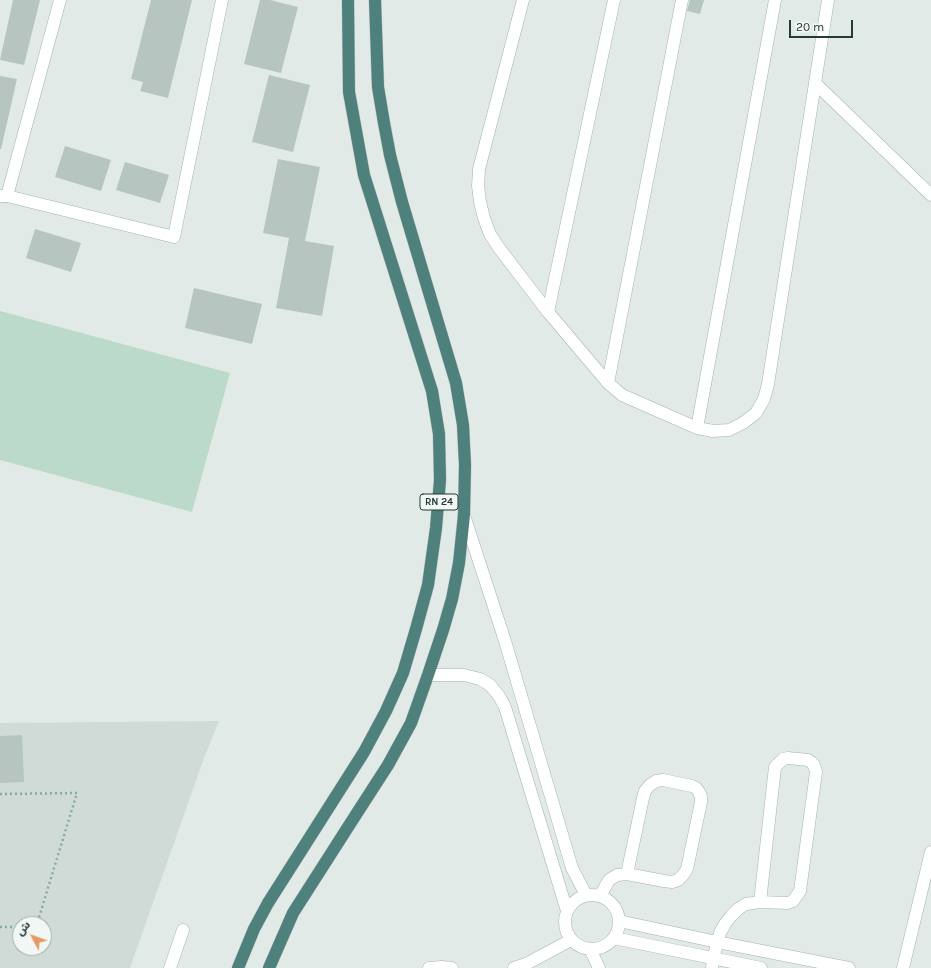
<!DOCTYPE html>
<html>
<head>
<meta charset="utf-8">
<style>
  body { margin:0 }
  #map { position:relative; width:931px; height:968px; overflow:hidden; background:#e2eae8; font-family:Karla,"Noto Sans Arabic",sans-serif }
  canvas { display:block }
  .north { position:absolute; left:12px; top:916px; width:40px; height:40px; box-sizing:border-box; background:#f2f7f5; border:1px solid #9faba9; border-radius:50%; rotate:311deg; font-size:11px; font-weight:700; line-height:16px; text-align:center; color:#233a37 }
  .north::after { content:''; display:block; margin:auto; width:14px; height:18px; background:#e49a65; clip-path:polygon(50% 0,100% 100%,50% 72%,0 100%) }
  .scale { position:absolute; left:789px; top:20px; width:64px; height:18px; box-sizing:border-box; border:2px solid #233a37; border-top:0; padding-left:5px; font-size:12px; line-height:14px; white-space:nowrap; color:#233a37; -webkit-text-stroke:3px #f2f7f5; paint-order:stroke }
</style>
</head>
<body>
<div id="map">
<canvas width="931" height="968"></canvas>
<div class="north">ش</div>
<div class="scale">20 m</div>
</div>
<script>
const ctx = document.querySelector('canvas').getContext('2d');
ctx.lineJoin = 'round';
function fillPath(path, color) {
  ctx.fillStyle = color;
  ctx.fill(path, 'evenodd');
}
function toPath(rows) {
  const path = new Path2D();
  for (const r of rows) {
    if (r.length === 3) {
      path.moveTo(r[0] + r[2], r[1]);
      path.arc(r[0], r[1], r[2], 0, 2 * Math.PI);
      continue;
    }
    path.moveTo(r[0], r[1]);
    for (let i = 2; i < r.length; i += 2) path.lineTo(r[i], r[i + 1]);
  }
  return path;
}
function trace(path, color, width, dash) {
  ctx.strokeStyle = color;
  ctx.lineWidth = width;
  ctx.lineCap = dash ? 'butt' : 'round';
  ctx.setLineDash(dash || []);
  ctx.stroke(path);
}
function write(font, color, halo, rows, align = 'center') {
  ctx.font = font + ' Karla,sans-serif';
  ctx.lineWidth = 3;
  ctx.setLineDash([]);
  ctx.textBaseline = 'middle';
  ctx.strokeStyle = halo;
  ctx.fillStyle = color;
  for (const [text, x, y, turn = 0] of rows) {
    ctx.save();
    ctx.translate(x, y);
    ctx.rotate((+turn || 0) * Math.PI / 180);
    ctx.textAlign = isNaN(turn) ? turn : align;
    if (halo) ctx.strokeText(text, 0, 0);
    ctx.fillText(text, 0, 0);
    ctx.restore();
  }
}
fillPath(toPath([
  [219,721,204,758,130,968,0,968,0,723],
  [20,924,44,924,44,948,20,948]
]), '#d0dad7');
fillPath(toPath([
  [0,311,230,373,192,512,0,460]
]), '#bcdac9');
fillPath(toPath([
  [13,0,40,0,24,65,0,60],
  [151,0,192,0,168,98,140,91,143,82,131,79],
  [260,0,270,0,298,7,281,73,244,64],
  [690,0,704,0,700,14,687,11],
  [269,75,310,85,293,152,252,142],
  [0,76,17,79,1,149,0,149],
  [65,146,111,160,101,191,55,177],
  [278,159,320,167,305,241,334,246,322,316,276,308,289,238,263,233],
  [125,162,169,175,160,203,116,190],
  [35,229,81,243,71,272,26,258],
  [194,288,262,304,252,344,185,328],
  [22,735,24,782,0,783,0,736]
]), '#b7c5c1');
const service = toPath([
  [7,196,60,0],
  [600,896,609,880,617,875,627,874,664,881,672,882,678,880,683,875,687,869,701,802,701,797,699,792,696,788,692,786,663,780,656,781,650,785,645,791,643,798,627,874],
  [170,968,183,930],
  [712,968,713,959,720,933,725,924,731,916,738,909,746,904,760,902,788,903,793,901,800,891,816,772,814,765,811,762,808,760,788,758,783,759,775,767,760,902]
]);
const minor = toPath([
  [523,0,479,169,478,186,480,202,484,218,490,234,499,248,548,312,608,383,622,395,697,428,713,431,729,430,743,423,756,413,764,399,768,384,828,0],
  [815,83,931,195],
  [0,196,7,196,174,237,222,0],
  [548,312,614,0],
  [608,383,682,0],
  [697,428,775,0],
  [464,515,505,641,572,868,586,895],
  [428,675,464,675,480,679,490,685,499,696,505,707,567,911],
  [592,922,27],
  [619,921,717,942,849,968],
  [614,938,761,968],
  [590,949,599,968],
  [429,968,442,967,452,968],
  [514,968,526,964,571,940],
  [903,968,931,852]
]);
const trunk = toPath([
  [238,968,254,929,268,903,364,752,386,711,403,673,416,629,428,585,436,528,440,480,439,434,432,391,364,175,349,92,348,0],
  [269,968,293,913,357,813,388,765,411,723,428,675,443,630,452,599,459,563,464,515,465,465,463,425,456,383,402,202,390,155,384,123,378,87,375,0]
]);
trace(service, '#a5b2af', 13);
trace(minor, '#a5b2af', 13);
trace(trunk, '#c1c8c7', 13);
trace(toPath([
  [0,794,77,793,37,924],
  [0,927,20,927]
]), '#85aba5', 2.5, [2, 3]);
trace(service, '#fff', 12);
trace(minor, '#fff', 12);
trace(trunk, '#4e807c', 12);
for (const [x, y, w] of [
  [439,502,38]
]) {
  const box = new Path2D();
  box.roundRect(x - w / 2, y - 8, w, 16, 3);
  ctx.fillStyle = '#f2f7f5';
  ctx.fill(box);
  trace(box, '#233a37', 1);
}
write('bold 10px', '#233a37', null, [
  ["RN 24",439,502]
]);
</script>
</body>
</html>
